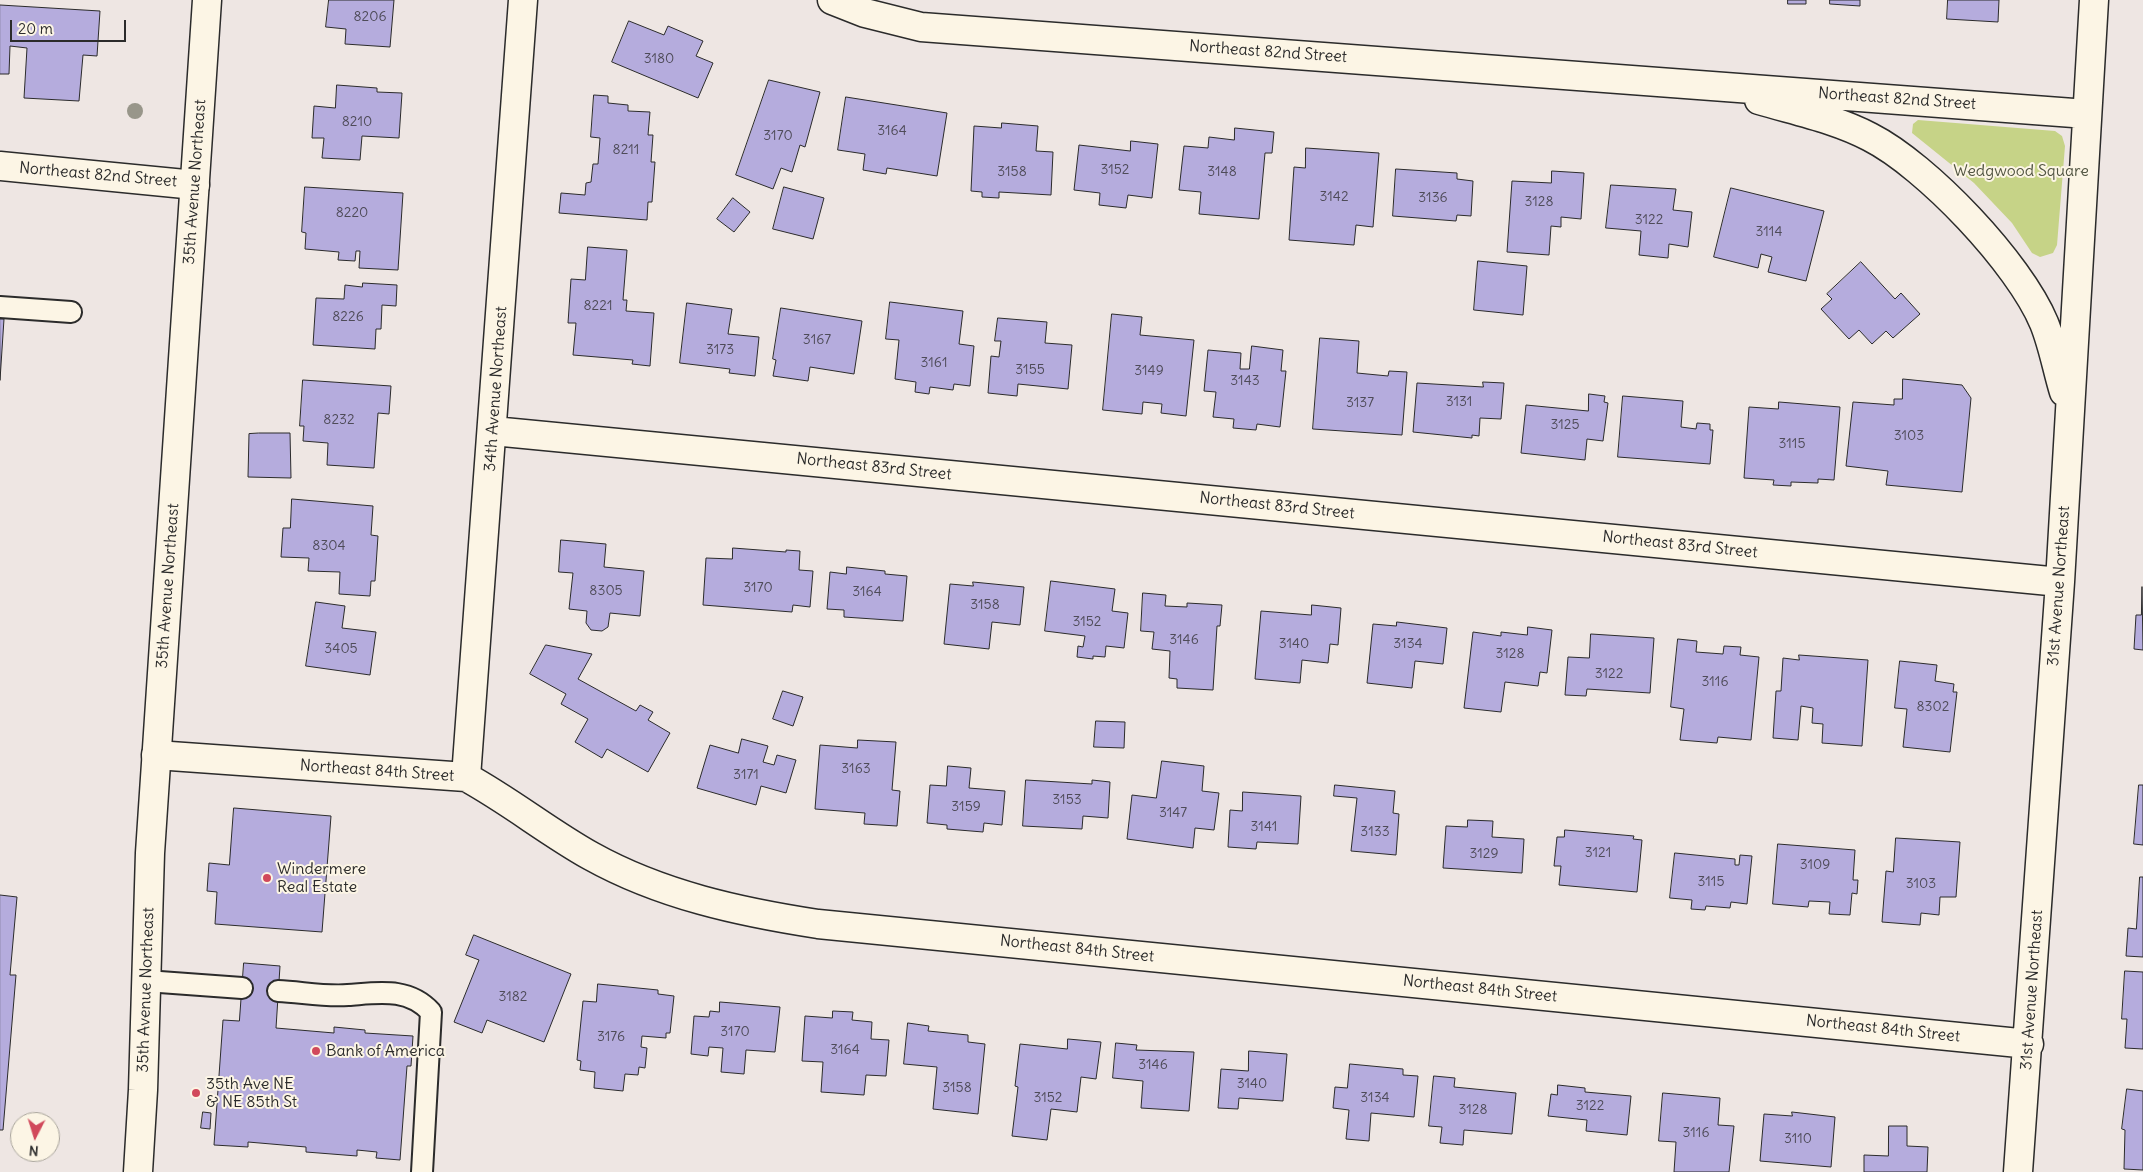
<!DOCTYPE html>
<html>
<head>
<meta charset="utf-8">
<style>
	body { margin:0 }
	#map { position:relative; width:2143px; height:1172px; overflow:hidden; background:#eee6e3; font-family:Delius,sans-serif }
	canvas { display:block }
	.north { position:absolute; left:10px; top:1112px; width:50px; height:50px; box-sizing:border-box; background:#fcf5e5; border:1px solid #a8a49b; border-radius:50%; rotate:185deg; font-size:14px; font-weight:700; line-height:20px; text-align:center; color:#2b2b2b }
	.north::after { content:''; display:block; margin:auto; width:18px; height:22px; background:#d1495b; clip-path:polygon(50% 0,100% 100%,50% 72%,0 100%) }
	.scale { position:absolute; left:10px; top:20px; width:116px; height:22px; box-sizing:border-box; border:2px solid #2b2b2b; border-top:0; padding-left:6px; font-size:15px; line-height:18px; white-space:nowrap; color:#2b2b2b; -webkit-text-stroke:4px #fcf5e5; paint-order:stroke }
</style>
</head>
<body>
<div id="map">
<canvas width="2143" height="1172"></canvas>
<div class="north">N</div>
<div class="scale">20 m</div>
</div>
<script>
const context = document.querySelector('canvas').getContext('2d');
context.lineJoin = 'round';
function fillPath(path, color) {
  context.fillStyle = color;
  context.fill(path, 'evenodd');
}
function strokePath(path, color, width, dash) {
  context.strokeStyle = color;
  context.lineWidth = width;
  context.lineCap = dash ? 'butt' : 'round';
  context.setLineDash(dash || []);
  context.stroke(path);
}
function drawText(font, color, halo, rows, align = 'center') {
  context.font = font + ' Delius,sans-serif';
  context.lineWidth = 4;
  context.setLineDash([]);
  context.textBaseline = 'middle';
  context.strokeStyle = halo;
  context.fillStyle = color;
  for (const [text, x, y, turn = 0] of rows) {
    context.save();
    context.translate(x, y);
    context.rotate((+turn || 0) * Math.PI / 180);
    context.textAlign = isNaN(turn) ? turn : align;
    if (halo) context.strokeText(text, 0, 0);
    context.fillText(text, 0, 0);
    context.restore();
  }
}
fillPath(new Path2D(`
	M 1918,120 L 2055,131 L 2062,136 L 2065,146 L 2057,245 L 2053,253 L 2040,257 L 2032,253 L 2012,223 L 1974,183 L 1912,133 L 1913,124 Z`), '#c6d387');
const building = new Path2D(`
	M 329,0 L 394,0 L 390,47 L 345,44 L 346,29 L 326,27 Z
	M 1788,0 L 1806,0 L 1806,4 L 1788,4 Z
	M 1830,0 L 1860,0 L 1860,6 L 1830,4 Z
	M 1948,0 L 1999,0 L 1998,22 L 1947,19 Z
	M 0,5 L 100,11 L 97,56 L 83,55 L 79,101 L 24,98 L 27,48 L 10,46 L 9,74 L 0,74 Z
	M 629,21 L 664,35 L 668,26 L 703,41 L 696,56 L 713,63 L 698,98 L 612,62 Z
	M 769,80 L 820,92 L 805,147 L 800,145 L 792,172 L 781,168 L 773,189 L 736,175 Z
	M 337,85 L 377,88 L 377,92 L 402,93 L 399,138 L 362,136 L 360,160 L 322,158 L 324,138 L 312,138 L 314,106 L 335,108 Z
	M 594,95 L 608,96 L 608,103 L 628,105 L 628,111 L 650,112 L 648,135 L 653,135 L 651,162 L 655,162 L 652,202 L 648,202 L 647,220 L 559,213 L 561,193 L 585,195 L 586,183 L 591,182 L 593,164 L 598,164 L 600,138 L 591,137 Z
	M 846,97 L 947,113 L 937,176 L 887,168 L 886,174 L 863,170 L 865,154 L 838,150 Z
	M 1002,123 L 1038,126 L 1036,151 L 1053,152 L 1051,195 L 999,192 L 999,198 L 982,197 L 982,192 L 971,191 L 974,126 L 1001,128 Z
	M 1235,128 L 1274,132 L 1272,153 L 1265,153 L 1259,219 L 1199,214 L 1201,192 L 1179,190 L 1184,146 L 1208,148 L 1209,137 L 1234,140 Z
	M 1131,141 L 1158,144 L 1152,198 L 1128,195 L 1126,208 L 1099,205 L 1100,193 L 1074,190 L 1079,145 L 1130,151 Z
	M 1306,148 L 1379,153 L 1373,227 L 1356,225 L 1354,245 L 1289,240 L 1294,167 L 1305,168 Z
	M 1396,169 L 1457,173 L 1457,179 L 1473,181 L 1471,216 L 1457,215 L 1456,221 L 1393,216 Z
	M 1552,171 L 1584,173 L 1581,219 L 1561,217 L 1561,227 L 1551,226 L 1549,255 L 1507,252 L 1512,181 L 1551,183 Z
	M 1611,185 L 1676,189 L 1673,210 L 1692,212 L 1688,247 L 1669,244 L 1668,258 L 1639,255 L 1641,231 L 1606,228 Z
	M 305,187 L 403,193 L 398,270 L 359,268 L 360,251 L 356,251 L 355,261 L 338,260 L 339,252 L 305,249 L 306,233 L 302,232 Z
	M 784,187 L 824,198 L 813,239 L 773,229 Z
	M 1731,188 L 1824,211 L 1806,281 L 1768,272 L 1772,257 L 1761,254 L 1758,268 L 1714,257 Z
	M 733,198 L 750,212 L 734,232 L 717,219 Z
	M 588,247 L 627,250 L 623,300 L 627,300 L 626,311 L 654,313 L 650,366 L 632,364 L 633,360 L 573,355 L 576,323 L 568,323 L 571,279 L 585,280 Z
	M 1478,261 L 1527,266 L 1523,315 L 1474,310 Z
	M 1861,262 L 1895,299 L 1901,293 L 1920,314 L 1893,338 L 1886,331 L 1872,344 L 1859,330 L 1849,339 L 1821,309 L 1832,299 L 1827,294 Z
	M 363,283 L 397,285 L 396,306 L 382,305 L 381,329 L 376,329 L 375,349 L 313,345 L 316,298 L 344,299 L 345,285 L 362,287 Z
	M 890,302 L 963,311 L 959,344 L 974,346 L 970,386 L 954,384 L 953,390 L 930,387 L 929,394 L 915,392 L 916,382 L 895,379 L 899,340 L 886,339 Z
	M 687,303 L 732,309 L 728,334 L 759,337 L 755,376 L 729,373 L 730,369 L 680,363 Z
	M 781,308 L 862,321 L 854,374 L 810,367 L 808,381 L 773,376 L 776,360 L 773,359 Z
	M 1112,314 L 1142,317 L 1140,335 L 1194,340 L 1186,416 L 1161,413 L 1162,404 L 1143,402 L 1142,414 L 1103,410 Z
	M 998,318 L 1047,322 L 1045,343 L 1072,345 L 1068,389 L 1018,384 L 1017,396 L 988,393 L 991,356 L 999,357 L 1001,341 L 995,341 Z
	M 0,319 L 4,319 L 0,380 Z
	M 1320,338 L 1359,341 L 1357,373 L 1388,376 L 1389,371 L 1407,372 L 1402,435 L 1313,429 Z
	M 1252,346 L 1283,350 L 1281,371 L 1286,371 L 1280,427 L 1257,424 L 1256,430 L 1233,428 L 1234,419 L 1213,417 L 1216,392 L 1204,391 L 1208,350 L 1241,353 L 1240,369 L 1249,369 Z
	M 1903,379 L 1962,385 L 1971,398 L 1962,492 L 1886,485 L 1888,471 L 1846,466 L 1853,402 L 1894,405 L 1894,399 L 1902,399 Z
	M 303,380 L 391,386 L 389,414 L 378,413 L 374,468 L 327,465 L 328,443 L 303,441 L 304,426 L 300,426 Z
	M 1483,382 L 1504,383 L 1501,419 L 1480,418 L 1479,436 L 1472,435 L 1472,438 L 1413,432 L 1417,383 L 1483,387 Z
	M 1589,394 L 1605,396 L 1604,402 L 1608,403 L 1603,441 L 1587,439 L 1585,460 L 1521,453 L 1526,405 L 1588,411 Z
	M 1623,396 L 1683,401 L 1681,427 L 1696,429 L 1697,423 L 1710,424 L 1710,430 L 1713,430 L 1710,464 L 1618,457 Z
	M 1779,402 L 1840,407 L 1834,480 L 1818,479 L 1818,483 L 1791,482 L 1791,486 L 1773,485 L 1774,480 L 1744,478 L 1749,407 L 1778,409 Z
	M 259,433 L 290,433 L 291,478 L 248,477 L 249,434 Z
	M 292,499 L 373,506 L 371,535 L 378,536 L 375,581 L 371,581 L 370,596 L 339,594 L 340,572 L 308,571 L 309,558 L 281,557 L 283,528 L 290,528 Z
	M 561,540 L 606,544 L 604,567 L 644,571 L 640,616 L 610,613 L 608,627 L 602,631 L 591,630 L 586,623 L 587,611 L 569,609 L 573,573 L 559,572 Z
	M 733,548 L 786,552 L 786,550 L 800,551 L 799,570 L 813,571 L 810,607 L 793,605 L 792,612 L 703,605 L 706,558 L 732,559 Z
	M 847,567 L 885,571 L 885,574 L 907,576 L 903,621 L 844,617 L 844,610 L 827,609 L 830,572 L 846,574 Z
	M 1051,581 L 1115,589 L 1112,611 L 1128,613 L 1124,648 L 1106,646 L 1105,657 L 1093,656 L 1093,659 L 1077,657 L 1078,646 L 1083,647 L 1085,636 L 1045,631 Z
	M 973,582 L 1024,587 L 1020,625 L 992,622 L 989,649 L 944,644 L 950,584 L 973,586 Z
	M 2142,587 L 2143,650 L 2134,649 L 2136,615 L 2141,615 Z
	M 1143,593 L 1166,595 L 1165,606 L 1187,607 L 1187,603 L 1222,605 L 1220,626 L 1217,626 L 1213,690 L 1177,688 L 1177,679 L 1169,678 L 1170,651 L 1152,649 L 1154,632 L 1141,631 Z
	M 316,602 L 345,606 L 342,628 L 376,632 L 370,675 L 306,666 Z
	M 1312,605 L 1341,608 L 1338,645 L 1330,644 L 1328,663 L 1302,660 L 1300,683 L 1255,679 L 1261,611 L 1311,615 Z
	M 1397,622 L 1447,628 L 1443,664 L 1415,661 L 1412,688 L 1367,683 L 1373,624 L 1396,626 Z
	M 1528,627 L 1552,630 L 1547,673 L 1540,672 L 1538,686 L 1505,682 L 1501,712 L 1464,708 L 1473,632 L 1501,636 L 1501,632 L 1527,635 Z
	M 1591,634 L 1654,638 L 1650,693 L 1587,689 L 1586,696 L 1565,695 L 1568,657 L 1589,658 Z
	M 1678,639 L 1697,641 L 1696,652 L 1723,654 L 1724,646 L 1741,647 L 1740,655 L 1759,657 L 1751,740 L 1718,737 L 1717,743 L 1680,740 L 1684,709 L 1671,707 Z
	M 546,645 L 592,654 L 578,679 L 636,711 L 640,705 L 653,712 L 648,720 L 670,733 L 648,772 L 607,749 L 602,758 L 575,742 L 588,719 L 561,704 L 566,694 L 530,674 Z
	M 1799,655 L 1868,660 L 1862,746 L 1822,743 L 1823,724 L 1812,723 L 1813,708 L 1801,706 L 1798,740 L 1773,738 L 1776,691 L 1781,691 L 1783,658 L 1799,660 Z
	M 1900,661 L 1937,665 L 1935,681 L 1954,684 L 1953,692 L 1957,692 L 1950,752 L 1903,747 L 1907,709 L 1895,708 Z
	M 783,691 L 803,697 L 793,726 L 773,719 Z
	M 1096,721 L 1125,722 L 1124,748 L 1094,747 Z
	M 742,739 L 768,746 L 763,762 L 774,765 L 777,755 L 796,760 L 786,793 L 761,786 L 756,805 L 697,788 L 710,745 L 738,753 Z
	M 858,740 L 896,742 L 892,790 L 900,791 L 897,826 L 864,824 L 865,813 L 815,809 L 820,745 L 857,748 Z
	M 1162,761 L 1204,766 L 1202,791 L 1219,793 L 1214,830 L 1195,828 L 1193,848 L 1127,839 L 1132,795 L 1156,798 Z
	M 948,766 L 971,768 L 969,788 L 1005,791 L 1002,825 L 984,823 L 983,832 L 947,829 L 947,825 L 927,823 L 930,785 L 946,786 Z
	M 1026,780 L 1092,784 L 1092,780 L 1110,782 L 1108,818 L 1083,816 L 1082,829 L 1023,826 Z
	M 1335,785 L 1395,791 L 1393,813 L 1399,814 L 1396,855 L 1351,851 L 1357,798 L 1334,796 Z
	M 2139,785 L 2143,785 L 2143,845 L 2134,844 Z
	M 1243,792 L 1301,796 L 1298,844 L 1257,842 L 1256,849 L 1228,847 L 1230,810 L 1242,811 Z
	M 234,808 L 331,816 L 322,932 L 215,924 L 217,892 L 207,891 L 209,863 L 229,865 Z
	M 1468,820 L 1493,821 L 1492,837 L 1524,839 L 1522,873 L 1443,868 L 1446,826 L 1467,827 Z
	M 1565,830 L 1634,836 L 1633,839 L 1642,840 L 1637,892 L 1559,885 L 1561,866 L 1554,866 L 1557,837 L 1564,837 Z
	M 1896,838 L 1960,842 L 1956,897 L 1940,897 L 1939,915 L 1921,913 L 1920,925 L 1882,922 L 1886,871 L 1893,872 Z
	M 1778,844 L 1855,850 L 1853,880 L 1858,880 L 1857,894 L 1852,893 L 1850,915 L 1829,914 L 1830,902 L 1809,901 L 1808,907 L 1773,904 Z
	M 1675,853 L 1735,859 L 1735,865 L 1739,865 L 1740,855 L 1752,856 L 1747,904 L 1731,902 L 1730,908 L 1706,906 L 1705,910 L 1691,909 L 1692,900 L 1670,898 Z
	M 2140,877 L 2143,877 L 2143,957 L 2126,956 L 2128,928 L 2136,929 Z
	M 0,895 L 17,897 L 10,975 L 16,975 L 3,1130 L 0,1130 Z
	M 474,935 L 571,974 L 544,1042 L 487,1020 L 482,1033 L 454,1022 L 479,960 L 466,955 Z
	M 244,963 L 280,966 L 276,1028 L 334,1033 L 334,1027 L 365,1030 L 365,1033 L 413,1036 L 411,1066 L 407,1066 L 400,1160 L 376,1158 L 377,1152 L 357,1150 L 357,1156 L 306,1152 L 306,1147 L 248,1142 L 248,1147 L 214,1145 L 223,1020 L 239,1021 Z
	M 2125,971 L 2143,972 L 2143,1049 L 2125,1048 L 2127,1019 L 2122,1019 Z
	M 598,984 L 658,990 L 658,994 L 674,996 L 670,1033 L 666,1033 L 666,1038 L 642,1036 L 641,1047 L 647,1048 L 645,1068 L 639,1067 L 638,1075 L 625,1074 L 623,1091 L 594,1088 L 595,1072 L 580,1070 L 581,1061 L 577,1060 L 583,1001 L 596,1002 Z
	M 720,1002 L 780,1007 L 775,1052 L 746,1050 L 744,1074 L 721,1072 L 723,1048 L 709,1047 L 708,1056 L 691,1054 L 694,1016 L 709,1017 L 710,1011 L 719,1012 Z
	M 833,1011 L 853,1012 L 852,1020 L 872,1022 L 871,1039 L 889,1040 L 886,1076 L 866,1075 L 864,1095 L 821,1092 L 823,1062 L 802,1061 L 805,1016 L 832,1018 Z
	M 908,1023 L 929,1026 L 928,1031 L 968,1035 L 968,1042 L 985,1044 L 978,1114 L 933,1109 L 937,1067 L 904,1064 Z
	M 1068,1039 L 1101,1042 L 1096,1079 L 1081,1077 L 1077,1112 L 1051,1109 L 1047,1140 L 1012,1136 L 1018,1087 L 1015,1086 L 1020,1044 L 1067,1049 Z
	M 1116,1043 L 1137,1045 L 1136,1050 L 1194,1052 L 1189,1111 L 1141,1108 L 1143,1081 L 1113,1078 Z
	M 1249,1051 L 1287,1054 L 1283,1101 L 1239,1098 L 1238,1109 L 1218,1108 L 1221,1069 L 1248,1071 Z
	M 1350,1064 L 1403,1069 L 1403,1075 L 1418,1076 L 1414,1117 L 1371,1113 L 1369,1141 L 1346,1139 L 1349,1110 L 1333,1108 L 1335,1087 L 1347,1088 Z
	M 1434,1076 L 1455,1078 L 1454,1087 L 1516,1093 L 1512,1134 L 1464,1130 L 1463,1145 L 1440,1143 L 1442,1127 L 1429,1126 Z
	M 1558,1085 L 1585,1088 L 1585,1092 L 1631,1096 L 1627,1135 L 1586,1131 L 1587,1120 L 1548,1116 L 1551,1094 L 1557,1095 Z
	M 2127,1089 L 2143,1091 L 2143,1170 L 2124,1169 L 2125,1130 L 2122,1129 Z
	M 1663,1093 L 1720,1098 L 1718,1125 L 1734,1126 L 1729,1172 L 1674,1172 L 1676,1142 L 1659,1141 Z
	M 203,1112 L 211,1113 L 210,1129 L 201,1128 Z
	M 1792,1112 L 1835,1117 L 1831,1167 L 1760,1161 L 1764,1114 L 1792,1116 Z
	M 1889,1126 L 1907,1126 L 1907,1146 L 1928,1147 L 1927,1172 L 1864,1172 L 1864,1155 L 1888,1156 Z`);
fillPath(building, '#b5acdd');
strokePath(building, '#2b2b2b', 1);
const service = new Path2D(`
	M 0,307 L 71,312
	M 146,981 L 242,988
	M 278,991 C 301,992 325,997 348,995 C 378,993 408,987 431,1012 L 422,1172`);
const minor = new Path2D(`
	M 832,0 L 865,13 L 921,27 L 2087,114
	M 1759,100 C 1796,111 1836,119 1870,137 C 1927,166 2019,263 2044,323 C 2053,345 2057,369 2064,392
	M 0,166 L 195,185
	M 493,431 L 2060,582
	M 156,755 L 466,777 C 510,801 548,832 591,856 C 661,895 740,912 818,924 L 2029,1044
	M 466,777 L 523,0
	M 2018,1172 L 2060,582 L 2094,0`);
const secondary = new Path2D(`
	M 138,1172 L 143,1090 L 150,853 L 207,0`);
strokePath(service, '#2b2b2b', 24);
strokePath(minor, '#2b2b2b', 31);
strokePath(secondary, '#2b2b2b', 31);
strokePath(service, '#fcf5e5', 20);
strokePath(minor, '#fcf5e5', 28);
strokePath(secondary, '#fcf5e5', 28);
context.fillStyle = '#98968a';
for (const [x, y] of [
	[135,111]
]) {
  context.beginPath();
  context.arc(x, y, 8, 0, 2 * Math.PI);
  context.fill();
}
for (const [x, y, r, color] of [
	[267,878,5,"#d1495b"],
	[316,1051,5,"#d1495b"],
	[196,1093,5,"#d1495b"]
]) {
  const dot = new Path2D();
  dot.arc(x, y, r, 0, 2 * Math.PI);
  context.fillStyle = color;
  context.fill(dot);
  strokePath(dot, '#fcf5e5', 2);
}
drawText('14px', '#4e4b58', null, [
	["8206",370,17],
	["3180",659,59],
	["8210",357,122],
	["3164",892,131],
	["3170",778,136],
	["8211",626,150],
	["3152",1115,170],
	["3158",1012,172],
	["3148",1222,172],
	["3142",1334,197],
	["3136",1433,198],
	["3128",1539,202],
	["8220",352,213],
	["3122",1649,220],
	["3114",1769,232],
	["8221",598,306],
	["8226",348,317],
	["3167",817,340],
	["3173",720,350],
	["3161",934,363],
	["3155",1030,370],
	["3149",1149,371],
	["3143",1245,381],
	["3131",1459,402],
	["3137",1360,403],
	["8232",339,420],
	["3125",1565,425],
	["3103",1909,436],
	["3115",1792,444],
	["8304",329,546],
	["3170",758,588],
	["8305",606,591],
	["3164",867,592],
	["3158",985,605],
	["3152",1087,622],
	["3146",1184,640],
	["3140",1294,644],
	["3134",1408,644],
	["3405",341,649],
	["3128",1510,654],
	["3122",1609,674],
	["3116",1715,682],
	["8302",1933,707],
	["3163",856,769],
	["3171",746,775],
	["3153",1067,800],
	["3159",966,807],
	["3147",1173,813],
	["3141",1264,827],
	["3133",1375,832],
	["3121",1598,853],
	["3129",1484,854],
	["3109",1815,865],
	["3115",1711,882],
	["3103",1921,884],
	["3182",513,997],
	["3170",735,1032],
	["3176",611,1037],
	["3164",845,1050],
	["3146",1153,1065],
	["3140",1252,1084],
	["3158",957,1088],
	["3152",1048,1098],
	["3134",1375,1098],
	["3122",1590,1106],
	["3128",1473,1110],
	["3116",1696,1133],
	["3110",1798,1139]
]);
drawText('16px', '#2b2b2b', '#fcf5e5', [
	["Northeast 82nd Street",1268,52,4],
	["Northeast 82nd Street",1897,99,4],
	["Northeast 82nd Street",98,175,5],
	["35th Avenue Northeast",195,182,-86],
	["34th Avenue Northeast",496,389,-86],
	["Northeast 83rd Street",874,467,6],
	["Northeast 83rd Street",1277,506,6],
	["Northeast 83rd Street",1680,545,6],
	["35th Avenue Northeast",168,586,-86],
	["31st Avenue Northeast",2059,586,-86],
	["Northeast 84th Street",377,771,4],
	["Northeast 84th Street",1077,949,6],
	["Northeast 84th Street",1480,989,6],
	["35th Avenue Northeast",146,990,-88],
	["31st Avenue Northeast",2032,990,-86],
	["Northeast 84th Street",1883,1029,6]
]);
drawText('16px', '#525542', '#fcf5e5', [
	["Wedgwood Square",2021,171]
]);
drawText('16px', '#2b2b2b', '#fcf5e5', [
	["Windermere",277,869],
	["Real Estate",277,887],
	["Bank of America",326,1051],
	["35th Ave NE",206,1084],
	["& NE 85th St",206,1102]
], 'left');
</script>
</body>
</html>
